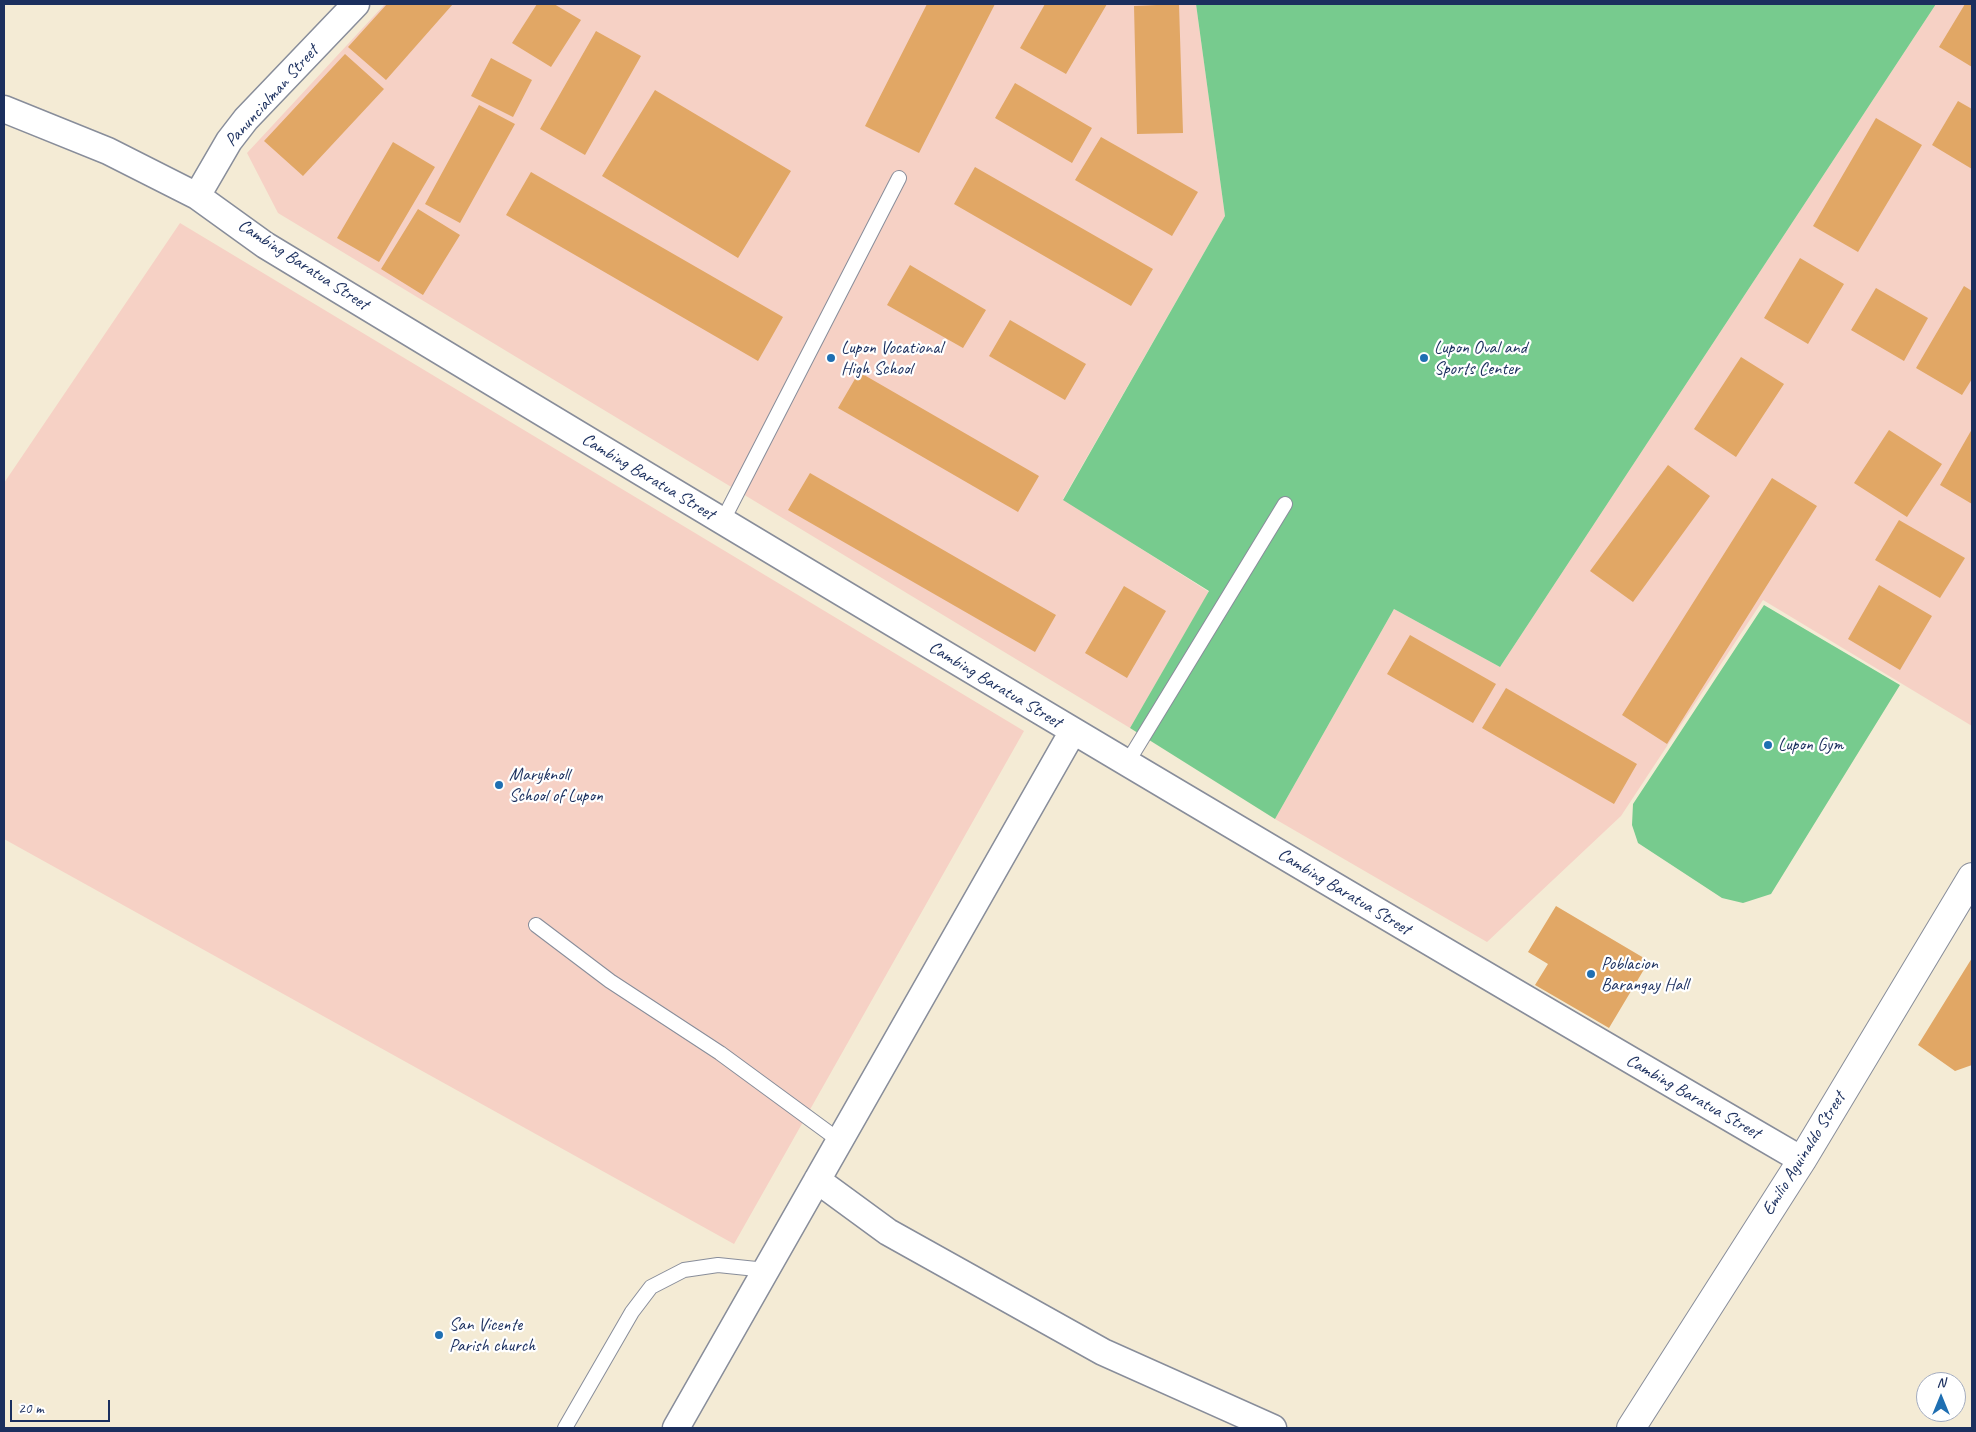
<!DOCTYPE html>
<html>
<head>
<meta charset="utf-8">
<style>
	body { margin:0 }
	#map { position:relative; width:1976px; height:1432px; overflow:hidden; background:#f4ebd5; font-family:Caveat,sans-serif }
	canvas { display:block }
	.frame { position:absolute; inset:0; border:5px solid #1b2f5e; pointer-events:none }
	.north { position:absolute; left:1916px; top:1372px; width:50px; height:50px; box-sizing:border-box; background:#fff; border:1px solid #a4acbf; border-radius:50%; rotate:0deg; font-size:14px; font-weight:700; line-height:20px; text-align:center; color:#1b2f5e }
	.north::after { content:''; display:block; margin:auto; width:18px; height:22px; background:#1f6fb2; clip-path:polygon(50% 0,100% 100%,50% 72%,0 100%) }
	.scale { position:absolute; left:10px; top:1400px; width:100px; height:22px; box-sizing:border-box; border:2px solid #1b2f5e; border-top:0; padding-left:6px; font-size:15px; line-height:18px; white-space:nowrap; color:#1b2f5e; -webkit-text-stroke:4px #fff; paint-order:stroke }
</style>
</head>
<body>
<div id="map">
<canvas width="1976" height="1432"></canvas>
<div class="frame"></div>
<div class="north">N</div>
<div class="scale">20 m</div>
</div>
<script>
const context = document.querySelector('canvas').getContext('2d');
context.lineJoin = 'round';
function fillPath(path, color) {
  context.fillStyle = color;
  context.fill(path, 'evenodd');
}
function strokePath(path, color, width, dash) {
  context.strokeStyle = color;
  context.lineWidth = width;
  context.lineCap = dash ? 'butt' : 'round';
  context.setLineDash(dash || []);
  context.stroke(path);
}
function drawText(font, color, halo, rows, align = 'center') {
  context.font = font + ' Caveat,sans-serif';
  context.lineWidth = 4.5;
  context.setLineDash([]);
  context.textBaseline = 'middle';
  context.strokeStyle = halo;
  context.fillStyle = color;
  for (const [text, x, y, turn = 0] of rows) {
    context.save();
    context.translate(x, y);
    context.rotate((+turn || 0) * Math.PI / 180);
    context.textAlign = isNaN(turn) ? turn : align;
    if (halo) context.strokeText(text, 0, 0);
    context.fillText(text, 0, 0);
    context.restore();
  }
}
fillPath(new Path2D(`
	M 385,4 L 1196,4 L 1225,216 L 1063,499 L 1209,592 L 1130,728 L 278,213 L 247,153 Z
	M 1936,4 L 1972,4 L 1972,726 L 1763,600 L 1621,816 L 1487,942 L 1275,819 L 1394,609 L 1500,667 Z
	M 180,223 L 1024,731 L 734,1244 L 4,839 L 4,483 Z`), '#f6d1c5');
fillPath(new Path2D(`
	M 1196,4 L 1936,4 L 1500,667 L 1394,609 L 1275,819 L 1130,728 L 1209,591 L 1063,500 L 1225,216 Z
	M 1764,605 L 1900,685 L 1771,894 L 1743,903 L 1722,898 L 1638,843 L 1632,825 L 1633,804 Z`), '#77cb8e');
fillPath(new Path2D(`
	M 387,4 L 453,4 L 386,80 L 348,47 Z
	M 537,4 L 554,4 L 581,20 L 551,67 L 512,43 Z
	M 927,4 L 995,4 L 919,153 L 865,126 Z
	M 1045,4 L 1107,4 L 1066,74 L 1020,48 Z
	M 1179,4 L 1183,133 L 1137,134 L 1134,6 Z
	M 1965,4 L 1972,4 L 1972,67 L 1939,47 Z
	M 596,31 L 641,56 L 585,155 L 540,129 Z
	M 345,54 L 384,89 L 303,176 L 264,141 Z
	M 491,58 L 532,80 L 513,117 L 471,96 Z
	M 1015,83 L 1092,128 L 1072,163 L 995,118 Z
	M 655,90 L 791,171 L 738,258 L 602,176 Z
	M 1958,101 L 1972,109 L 1972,169 L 1932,145 Z
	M 479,105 L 515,124 L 460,223 L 425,204 Z
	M 1876,118 L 1922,145 L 1858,252 L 1813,226 Z
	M 1101,137 L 1198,192 L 1172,236 L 1075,180 Z
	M 393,142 L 435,167 L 379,262 L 337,238 Z
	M 975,167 L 1153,269 L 1131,306 L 954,204 Z
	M 531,172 L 783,317 L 758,361 L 506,215 Z
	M 418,209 L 460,235 L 423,295 L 381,269 Z
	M 1800,258 L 1844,284 L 1808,344 L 1764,318 Z
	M 910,265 L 986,310 L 963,348 L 887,305 Z
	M 1964,286 L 1972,291 L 1972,379 L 1962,395 L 1916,368 Z
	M 1876,288 L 1928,318 L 1904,361 L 1851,330 Z
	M 1010,320 L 1086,364 L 1065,400 L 989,356 Z
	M 1741,357 L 1784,384 L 1736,457 L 1694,429 Z
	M 859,372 L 1039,476 L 1018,512 L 838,408 Z
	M 1972,429 L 1972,504 L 1940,485 Z
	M 1889,430 L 1942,464 L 1907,517 L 1854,483 Z
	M 1668,465 L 1710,496 L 1633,602 L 1590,571 Z
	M 810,473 L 1056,615 L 1035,652 L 788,510 Z
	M 1772,478 L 1817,506 L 1667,744 L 1622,715 Z
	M 1899,520 L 1965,558 L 1940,598 L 1875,560 Z
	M 1879,585 L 1932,616 L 1900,670 L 1848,639 Z
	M 1124,586 L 1166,611 L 1127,678 L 1085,653 Z
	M 1410,635 L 1496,684 L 1473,723 L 1387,674 Z
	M 1506,688 L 1637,764 L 1614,804 L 1482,728 Z
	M 1556,906 L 1649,961 L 1609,1028 L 1535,985 L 1548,964 L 1528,952 Z
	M 1972,958 L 1972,1065 L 1955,1071 L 1918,1045 Z`), '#e1a765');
const lane = new Path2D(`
	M 722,522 L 899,178
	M 1127,763 L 1285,504
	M 536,925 L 610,981 L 720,1053 L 840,1141
	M 565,1428 L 632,1312 L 651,1287 L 684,1270 L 718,1265 L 766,1270`);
const street = new Path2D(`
	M 4,109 L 108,151 L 197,196 L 265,245 C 775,554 1286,860 1802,1160
	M 197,196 L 229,141 L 246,119 L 356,4
	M 817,1180 L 888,1232 L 1103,1352 L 1273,1428
	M 676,1428 L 1073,731`);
const secondary = new Path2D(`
	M 1631,1428 L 1802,1160 L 1972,877`);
strokePath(lane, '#888d9a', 16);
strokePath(street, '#888d9a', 29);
strokePath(secondary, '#888d9a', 30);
strokePath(lane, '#fff', 14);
strokePath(street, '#fff', 26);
strokePath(secondary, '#fff', 28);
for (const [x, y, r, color] of [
	[831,358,5,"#1f6fb2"],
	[1424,358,5,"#1f6fb2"],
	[1768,745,5,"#1f6fb2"],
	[499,785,5,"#1f6fb2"],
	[1591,974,5,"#1f6fb2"],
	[439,1335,5,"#1f6fb2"]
]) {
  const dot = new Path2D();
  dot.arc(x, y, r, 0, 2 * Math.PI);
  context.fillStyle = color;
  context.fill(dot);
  strokePath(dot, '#fff', 2);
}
drawText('18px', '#1b2f5e', '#fff', [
	["Panuncialman Street",272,96,-48],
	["Cambing Baratua Street",303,265,33],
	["Cambing Baratua Street",648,477,31],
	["Cambing Baratua Street",995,685,31],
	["Cambing Baratua Street",1344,892,31],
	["Cambing Baratua Street",1693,1097,30],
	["Emilio Aguinaldo Street",1804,1154,-58]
]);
drawText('18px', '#1b2f5e', '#fff', [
	["Lupon Vocational",841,348],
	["High School",841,369],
	["Lupon Oval and",1434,348],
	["Sports Center",1434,369],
	["Lupon Gym",1778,745],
	["Maryknoll",509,775],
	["School of Lupon",509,796],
	["Poblacion",1601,964],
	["Barangay Hall",1601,985],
	["San Vicente",449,1325],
	["Parish church",449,1346]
], 'left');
</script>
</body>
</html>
